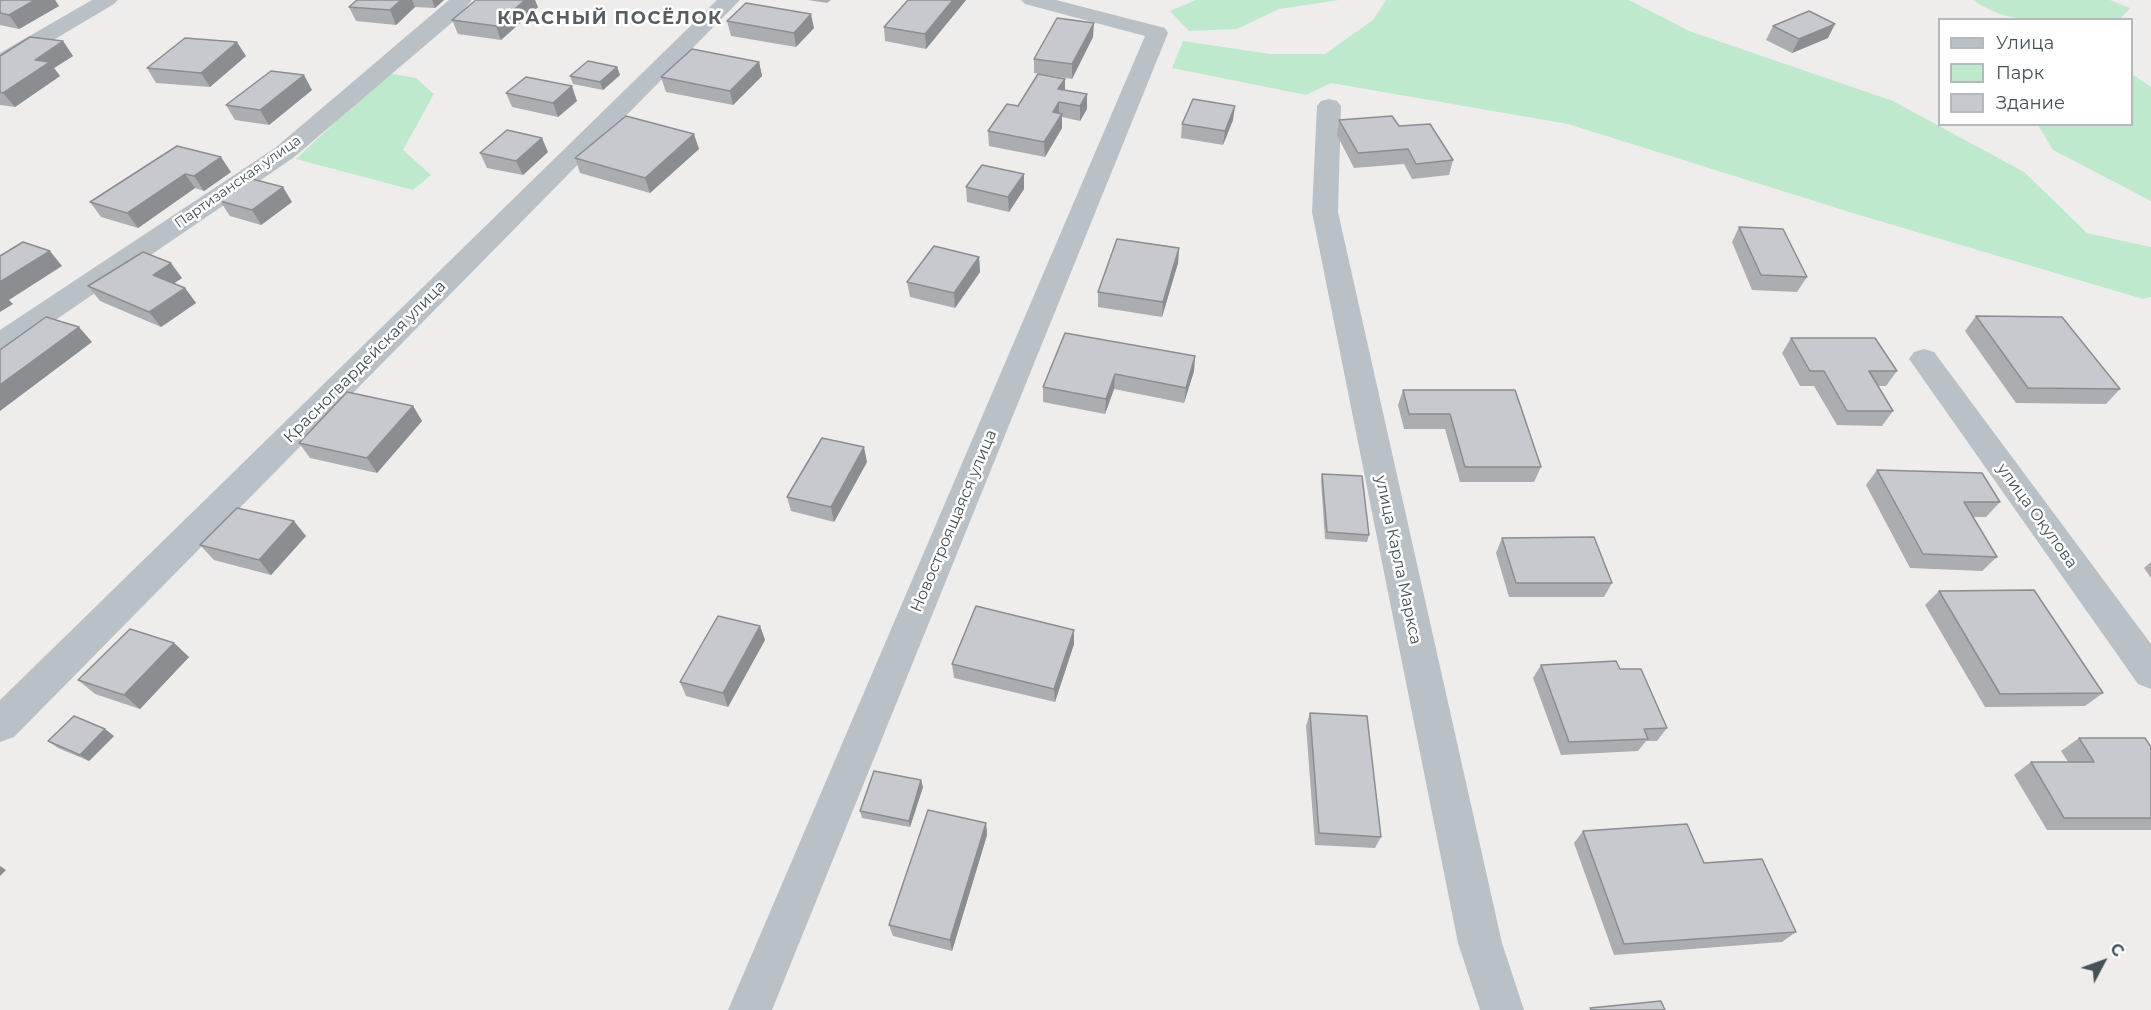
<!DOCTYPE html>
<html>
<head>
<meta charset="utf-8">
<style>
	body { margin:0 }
	#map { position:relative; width:2151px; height:1010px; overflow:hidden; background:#efecec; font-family:Montserrat,sans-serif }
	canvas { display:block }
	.legend { position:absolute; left:1938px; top:18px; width:195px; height:108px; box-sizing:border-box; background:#fff; border:2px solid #b5b9bc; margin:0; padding:8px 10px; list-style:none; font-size:18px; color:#465057 }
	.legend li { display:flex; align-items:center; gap:12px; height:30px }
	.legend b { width:30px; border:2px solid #b5b9bc }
	.north { position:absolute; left:2073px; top:932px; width:60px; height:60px; -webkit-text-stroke:4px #fff; paint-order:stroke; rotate:49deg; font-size:16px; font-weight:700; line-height:24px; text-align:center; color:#465057 }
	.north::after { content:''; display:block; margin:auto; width:21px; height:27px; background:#465057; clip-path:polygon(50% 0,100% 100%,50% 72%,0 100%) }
</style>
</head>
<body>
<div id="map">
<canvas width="2151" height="1010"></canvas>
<ul class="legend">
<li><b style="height:8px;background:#b9c1c7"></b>Улица</li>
<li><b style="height:16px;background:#bee9cd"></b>Парк</li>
<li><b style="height:16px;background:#c7c9ce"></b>Здание</li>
</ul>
<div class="north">С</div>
</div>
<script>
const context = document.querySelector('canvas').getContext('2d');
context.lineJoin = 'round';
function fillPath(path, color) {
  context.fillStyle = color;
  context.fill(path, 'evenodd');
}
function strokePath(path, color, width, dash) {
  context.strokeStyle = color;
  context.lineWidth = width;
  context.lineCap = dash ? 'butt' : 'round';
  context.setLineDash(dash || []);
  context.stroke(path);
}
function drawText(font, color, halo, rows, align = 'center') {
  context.font = font + ' Montserrat,sans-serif';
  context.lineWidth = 5;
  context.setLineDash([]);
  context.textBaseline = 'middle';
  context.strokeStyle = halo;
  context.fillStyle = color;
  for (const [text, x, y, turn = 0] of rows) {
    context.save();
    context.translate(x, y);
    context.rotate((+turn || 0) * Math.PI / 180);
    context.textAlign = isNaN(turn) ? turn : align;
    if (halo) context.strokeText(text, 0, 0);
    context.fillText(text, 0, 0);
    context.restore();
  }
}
fillPath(new Path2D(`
	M 1196,0 L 1339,0 L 1279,9 L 1237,29 L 1189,31 L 1170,11 Z
	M 1386,0 L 1629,0 L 1689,31 L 1893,101 L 2024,172 L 2087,233 L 2151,247 L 2151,297 L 2143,299 L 1856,214 L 1568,124 L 1331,83 L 1306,95 L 1172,68 L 1183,41 L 1270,54 L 1325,54 L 1373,20 Z
	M 1974,0 L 2110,0 L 2130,8 L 2120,19 C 2075,20 2012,30 1974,0 Z
	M 388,73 L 416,78 L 434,94 L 403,150 L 431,175 L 413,190 L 296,159 Z
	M 2132,74 L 2151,87 L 2151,201 L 2053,150 L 2038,125 L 2132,124 Z`), '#bee9cd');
fillPath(new Path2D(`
	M 92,0 L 118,0 L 114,4 L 8,67 L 0,69 L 0,53 Z
	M 449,0 L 472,0 L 455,20 L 293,158 L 10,351 L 0,354 L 0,330 L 275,148 Z
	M 717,0 L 740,0 L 14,737 L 0,742 L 0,700 Z
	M 1021,0 L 1056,0 L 1165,28 L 1168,33 L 772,1010 L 728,1010 L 1145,36 L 1025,4 Z
	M 1329,99 L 1337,101 L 1341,106 L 1338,212 L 1502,943 L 1524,1010 L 1480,1010 L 1458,943 L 1312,212 L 1317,106 L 1321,101 Z
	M 1924,349 L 1934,352 L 2151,644 L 2151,689 L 2138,684 L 1914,366 L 1909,359 L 1914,352 Z`), '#b9c1c7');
fillPath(new Path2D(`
	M 0,0 L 55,0 L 59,6 L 19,29 L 0,25 Z
	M 357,0 L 444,0 L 435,8 L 415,7 L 396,25 L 356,21 L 349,7 Z
	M 808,0 L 831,0 L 827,3 Z
	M 966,0 L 926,49 L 885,41 L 884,27 Z
	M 538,7 L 501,40 L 458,34 L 452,20 Z
	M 727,21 L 814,28 L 796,47 L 731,36 Z
	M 1773,26 L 1828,38 L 1792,53 L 1766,40 Z
	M 1093,37 L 1072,79 L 1034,73 L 1034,59 Z
	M 63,41 L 73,56 L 54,68 L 60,76 L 15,107 L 0,105 L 0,56 Z
	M 246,56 L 210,87 L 156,83 L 147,68 Z
	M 759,62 L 762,76 L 733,105 L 666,92 L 661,77 Z
	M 617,67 L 620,75 L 603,90 L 573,84 L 570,76 Z
	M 312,90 L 269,125 L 235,120 L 226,105 Z
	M 1065,90 L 1087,109 L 1080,121 L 1062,117 L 1062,128 L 1045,157 L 989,146 L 988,131 L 1018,106 Z
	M 506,93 L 577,101 L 558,117 L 512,107 Z
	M 1233,120 L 1223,145 L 1181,138 L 1182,124 Z
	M 1339,120 L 1399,126 L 1453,160 L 1449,175 L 1412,179 L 1404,164 L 1354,168 L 1337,135 Z
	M 177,146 L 231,172 L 204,191 L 195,188 L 138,228 L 101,217 L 90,202 Z
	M 699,149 L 650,193 L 580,173 L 575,158 Z
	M 548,152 L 523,175 L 487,168 L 480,153 Z
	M 966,187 L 1024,189 L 1009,212 L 967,202 Z
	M 220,201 L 292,202 L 261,225 L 230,216 Z
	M 1739,227 L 1807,277 L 1797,292 L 1752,290 L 1732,242 Z
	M 1179,248 L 1178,263 L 1162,317 L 1098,307 L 1098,292 Z
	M 979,257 L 980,272 L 955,308 L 910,297 L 907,282 Z
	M 182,278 L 174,283 L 185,288 L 196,303 L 161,327 L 100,301 L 88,286 Z
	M 1976,316 L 2120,389 L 2106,404 L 2016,403 L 1965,331 Z
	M 1791,338 L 1897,371 L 1886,386 L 1878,386 L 1893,411 L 1882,426 L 1837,425 L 1814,386 L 1800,386 L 1782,353 Z
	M 1195,356 L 1194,371 L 1184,403 L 1114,389 L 1105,414 L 1043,402 L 1043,387 Z
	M 1403,390 L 1515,390 L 1541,467 L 1534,482 L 1460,482 L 1445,429 L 1404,429 L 1398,405 Z
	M 413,406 L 422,421 L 377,473 L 310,458 L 299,443 Z
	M 867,462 L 834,522 L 791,511 L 787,497 Z
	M 1877,470 L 2000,502 L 1986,517 L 1973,517 L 1997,557 L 1982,571 L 1910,568 L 1866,485 Z
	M 1322,474 L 1369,535 L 1367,542 L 1325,539 L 1321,481 Z
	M 306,536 L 271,575 L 214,560 L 200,545 Z
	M 1502,538 L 1612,583 L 1604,597 L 1509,597 L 1496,553 Z
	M 2151,562 L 2151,578 L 2144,568 Z
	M 1939,591 L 2103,693 L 2085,706 L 1985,707 L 1925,605 Z
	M 760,626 L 765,640 L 728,707 L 686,696 L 680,682 Z
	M 174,643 L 189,657 L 140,709 L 95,694 L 78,680 Z
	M 1074,644 L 1055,702 L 954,678 L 952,664 Z
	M 1541,665 L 1620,669 L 1667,728 L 1657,741 L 1646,741 L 1638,751 L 1561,755 L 1533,678 Z
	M 1310,713 L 1381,837 L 1375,848 L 1315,845 L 1306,726 Z
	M 114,736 L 89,761 L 58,748 L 48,741 Z
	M 2079,738 L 2151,747 L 2151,830 L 2047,830 L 2014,775 L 2031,762 L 2068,762 L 2061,751 Z
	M 923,787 L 910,827 L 862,818 L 860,811 Z
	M 986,823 L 987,835 L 952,951 L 893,936 L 889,925 Z
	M 1583,831 L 1704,863 L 1796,932 L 1782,942 L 1614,955 L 1574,843 Z`), '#abadb1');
fillPath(new Path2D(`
	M 35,0 L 55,0 L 59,6 L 19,29 L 9,15 Z
	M 401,0 L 412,0 L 415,7 L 396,25 L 390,10 Z
	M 432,0 L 444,0 L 435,8 Z
	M 525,0 L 535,0 L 538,7 L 501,40 L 496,26 Z
	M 953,0 L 966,0 L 926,49 L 925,34 Z
	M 811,14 L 814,28 L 796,47 L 794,33 Z
	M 1094,23 L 1093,37 L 1072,79 L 1072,64 Z
	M 1835,24 L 1828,38 L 1792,53 L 1799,39 Z
	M 63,41 L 73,56 L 54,68 L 60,76 L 15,107 L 3,93 L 35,60 Z
	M 237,42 L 246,56 L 210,87 L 201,73 Z
	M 759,62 L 762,76 L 733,105 L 730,91 Z
	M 617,67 L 620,75 L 603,90 L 600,82 Z
	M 304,75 L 312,90 L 269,125 L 260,110 Z
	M 1065,79 L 1065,93 L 1059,103 L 1059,117 L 1053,112 L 1058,89 Z
	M 572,86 L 577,101 L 558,117 L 553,103 Z
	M 1087,94 L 1087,109 L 1080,121 L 1080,106 Z
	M 1235,106 L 1233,120 L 1223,145 L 1225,131 Z
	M 1062,114 L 1062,128 L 1045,157 L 1044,142 Z
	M 694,134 L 699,149 L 650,193 L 645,178 Z
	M 542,138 L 548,152 L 523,175 L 516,161 Z
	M 221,157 L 231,172 L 204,191 L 194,176 Z
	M 185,174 L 195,188 L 138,228 L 127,213 Z
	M 1024,174 L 1024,189 L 1009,212 L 1008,197 Z
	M 283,187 L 292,202 L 261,225 L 252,210 Z
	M 1179,248 L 1178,263 L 1162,317 L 1163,302 Z
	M 50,251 L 62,266 L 9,300 L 13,304 L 0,312 L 0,282 Z
	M 979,257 L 980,272 L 955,308 L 954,293 Z
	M 171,263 L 182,278 L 164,290 L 153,275 Z
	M 185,288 L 196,303 L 161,327 L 149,312 Z
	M 79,327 L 92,342 L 0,411 L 0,385 Z
	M 1195,356 L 1194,371 L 1184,403 L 1186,388 Z
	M 1115,374 L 1114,389 L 1105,414 L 1106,399 Z
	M 413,406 L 422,421 L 377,473 L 367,458 Z
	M 864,447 L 867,462 L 834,522 L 831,507 Z
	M 294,521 L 306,536 L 271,575 L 259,560 Z
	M 760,626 L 765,640 L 728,707 L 723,693 Z
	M 1074,630 L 1074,644 L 1055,702 L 1054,689 Z
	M 174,643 L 189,657 L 140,709 L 124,695 Z
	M 105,729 L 114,736 L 89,761 L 80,755 Z
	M 921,780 L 923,787 L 910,827 L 909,821 Z
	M 986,823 L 987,835 L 952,951 L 950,940 Z
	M 0,866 L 6,870 L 0,876 Z`), '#8b8d90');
const building = new Path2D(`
	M 0,0 L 35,0 L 9,15 L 0,13 Z
	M 357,0 L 401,0 L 390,10 L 349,7 Z
	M 476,0 L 525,0 L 496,26 L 452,20 Z
	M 908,0 L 953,0 L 925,34 L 884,27 Z
	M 746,3 L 811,14 L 794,33 L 727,21 Z
	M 1809,11 L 1835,24 L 1799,39 L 1773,26 Z
	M 1057,18 L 1094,23 L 1072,64 L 1034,59 Z
	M 30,37 L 63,41 L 35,60 L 50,62 L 3,93 L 0,92 L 0,56 Z
	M 185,38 L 237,42 L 201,73 L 147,68 Z
	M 692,49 L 759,62 L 730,91 L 661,77 Z
	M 588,61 L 617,67 L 600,82 L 570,76 Z
	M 271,71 L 304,75 L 260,110 L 226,105 Z
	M 1038,74 L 1065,79 L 1058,89 L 1087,94 L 1080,106 L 1059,102 L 1053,112 L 1062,114 L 1044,142 L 988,131 L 1007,104 L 1018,106 Z
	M 526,77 L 572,86 L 553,103 L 506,93 Z
	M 1193,99 L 1235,106 L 1225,131 L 1182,124 Z
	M 626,116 L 694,134 L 645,178 L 575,158 Z
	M 1392,116 L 1399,126 L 1430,124 L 1453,160 L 1416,164 L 1408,149 L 1358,153 L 1339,120 Z
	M 507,130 L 542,138 L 516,161 L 480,153 Z
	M 177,146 L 221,157 L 194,176 L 185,174 L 127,213 L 90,202 Z
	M 982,165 L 1024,174 L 1008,197 L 966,187 Z
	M 252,179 L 283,187 L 252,210 L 220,201 Z
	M 1739,227 L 1783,229 L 1807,277 L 1761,275 Z
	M 1117,239 L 1179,248 L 1163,302 L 1098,292 Z
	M 23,242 L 50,251 L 0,282 L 0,256 Z
	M 934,246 L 979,257 L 954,293 L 907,282 Z
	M 143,252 L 171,263 L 153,275 L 185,288 L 149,312 L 88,286 Z
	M 1976,316 L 2062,317 L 2120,389 L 2028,388 Z
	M 46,317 L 79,327 L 0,385 L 0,350 Z
	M 1065,333 L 1195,356 L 1186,388 L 1115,374 L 1106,399 L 1043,387 Z
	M 1791,338 L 1875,338 L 1897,371 L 1869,371 L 1893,411 L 1847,411 L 1824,371 L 1810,371 Z
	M 1403,390 L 1515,390 L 1541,467 L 1465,467 L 1450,414 L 1409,414 Z
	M 347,392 L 413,406 L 367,458 L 299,443 Z
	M 822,438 L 864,447 L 831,507 L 787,497 Z
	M 1877,470 L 1982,473 L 2000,502 L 1964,502 L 1997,557 L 1923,554 Z
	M 1322,474 L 1362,476 L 1369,535 L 1327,532 Z
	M 237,508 L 294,521 L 259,560 L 200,545 Z
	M 1594,537 L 1612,583 L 1516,583 L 1502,538 Z
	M 2034,590 L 2103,693 L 2000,694 L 1939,591 Z
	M 976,606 L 1074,630 L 1054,689 L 952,664 Z
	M 718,616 L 760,626 L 723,693 L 680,682 Z
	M 130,629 L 174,643 L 124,695 L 78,680 Z
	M 1616,661 L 1620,669 L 1641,669 L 1667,728 L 1644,729 L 1648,739 L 1569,742 L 1541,665 Z
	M 1310,713 L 1367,716 L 1381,837 L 1319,833 Z
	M 74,716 L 105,729 L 80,755 L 48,741 Z
	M 2079,738 L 2145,738 L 2151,747 L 2151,818 L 2064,818 L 2031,762 L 2094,762 Z
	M 874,771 L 921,780 L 909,821 L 860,811 Z
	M 928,810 L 986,823 L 950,940 L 889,925 Z
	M 1687,824 L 1704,863 L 1762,859 L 1796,932 L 1624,944 L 1583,831 Z
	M 1661,1001 L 1665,1010 L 1591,1010 L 1590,1008 Z`);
fillPath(building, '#c7c9ce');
strokePath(building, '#8b8d90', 1.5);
drawText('14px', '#465057', '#fff', [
	["Партизанская улица",238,182,-35]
]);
drawText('16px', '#465057', '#fff', [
	["Красногвардейская улица",365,362,-45],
	["улица Окулова",2037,516,54],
	["Новостроящаяся улица",954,521,-67],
	["улица Карла Маркса",1398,560,78]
]);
context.letterSpacing = '1.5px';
drawText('bold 18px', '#5a5d60', '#fff', [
	["КРАСНЫЙ ПОСЁЛОК",610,19]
]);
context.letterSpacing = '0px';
</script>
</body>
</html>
